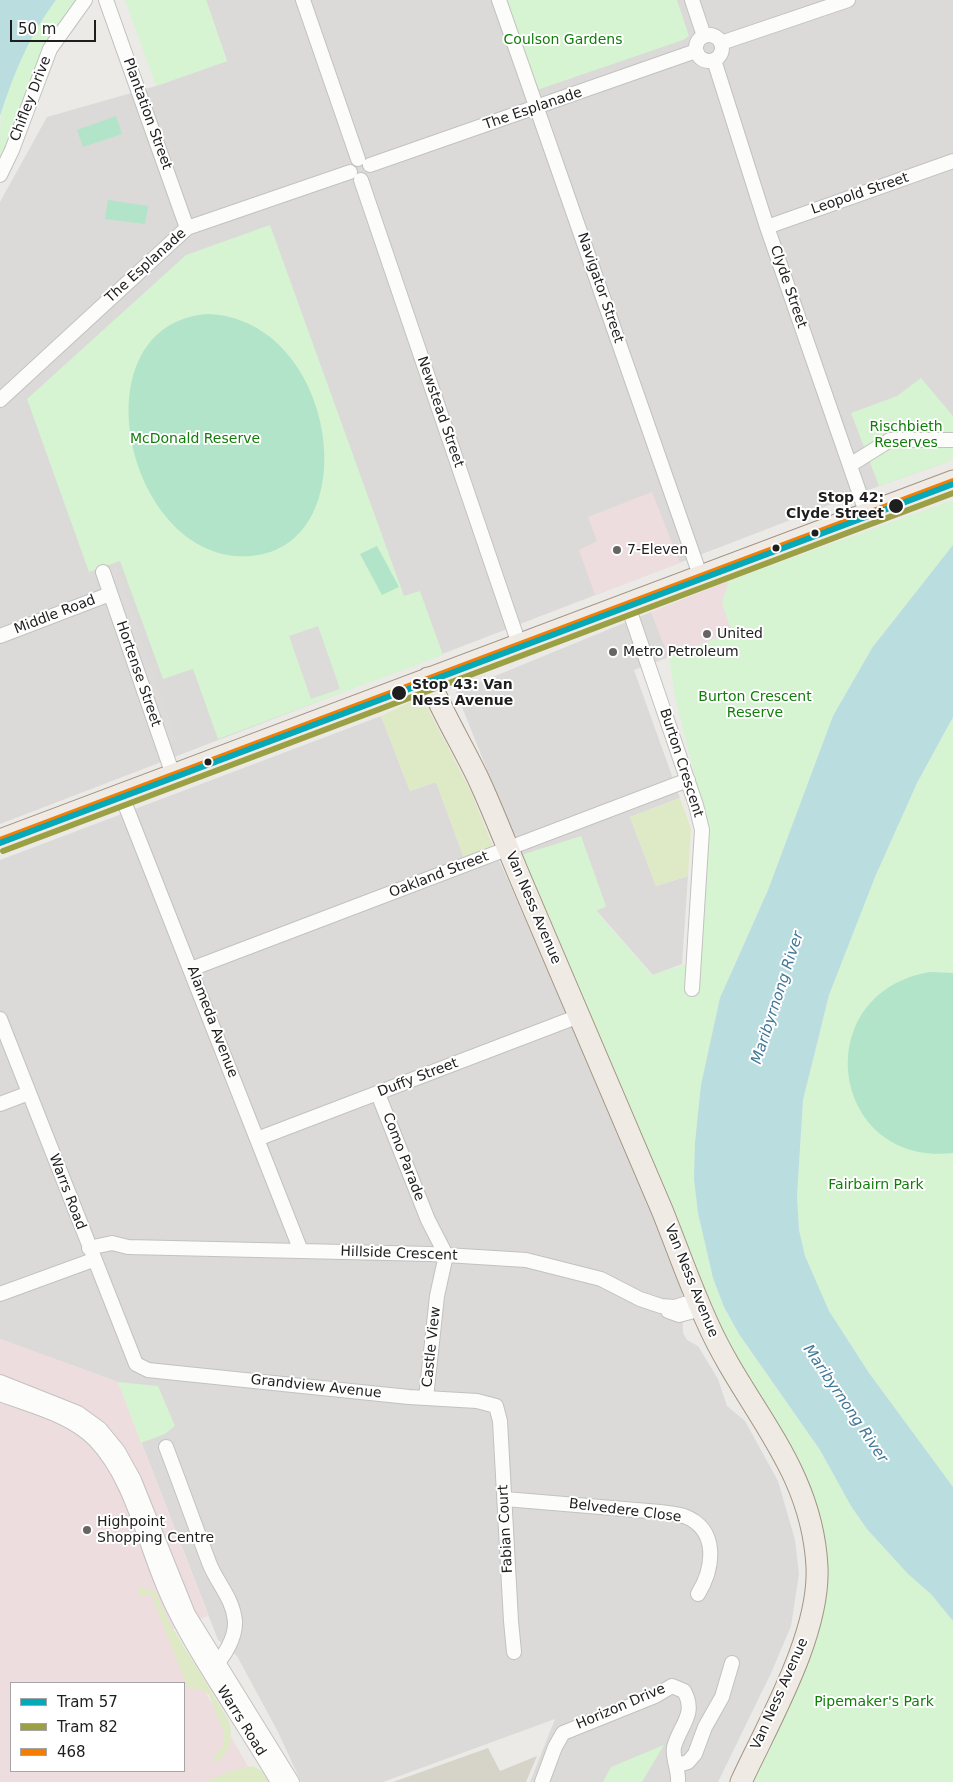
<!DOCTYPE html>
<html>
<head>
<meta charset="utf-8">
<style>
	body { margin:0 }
	#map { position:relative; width:953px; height:1782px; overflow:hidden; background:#eceae7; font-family:"DejaVu Sans",sans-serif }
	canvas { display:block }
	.legend { position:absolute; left:10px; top:1682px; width:175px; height:90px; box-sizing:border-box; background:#fff; border:1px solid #a5a5a5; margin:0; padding:6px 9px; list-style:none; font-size:15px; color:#1e1e1e }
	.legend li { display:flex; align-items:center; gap:10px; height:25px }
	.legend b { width:25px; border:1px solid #a5a5a5 }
	.scale { position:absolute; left:10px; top:20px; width:86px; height:22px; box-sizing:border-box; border:2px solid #1e1e1e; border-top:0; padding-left:6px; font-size:15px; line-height:18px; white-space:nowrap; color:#1e1e1e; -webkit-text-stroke:4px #fff; paint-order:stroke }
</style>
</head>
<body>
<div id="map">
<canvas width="953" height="1782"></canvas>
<ul class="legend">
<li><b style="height:6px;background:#04a9ba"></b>Tram 57</li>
<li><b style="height:6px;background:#9ca044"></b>Tram 82</li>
<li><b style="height:6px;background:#f47d02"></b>468</li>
</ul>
<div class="scale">50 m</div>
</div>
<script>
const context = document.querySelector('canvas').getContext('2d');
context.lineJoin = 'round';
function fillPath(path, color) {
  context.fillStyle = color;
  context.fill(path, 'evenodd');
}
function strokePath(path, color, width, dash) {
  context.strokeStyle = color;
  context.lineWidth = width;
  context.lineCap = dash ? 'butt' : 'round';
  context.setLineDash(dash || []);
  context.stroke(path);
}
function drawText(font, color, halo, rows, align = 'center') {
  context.font = font + ' "DejaVu Sans",sans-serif';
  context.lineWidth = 4;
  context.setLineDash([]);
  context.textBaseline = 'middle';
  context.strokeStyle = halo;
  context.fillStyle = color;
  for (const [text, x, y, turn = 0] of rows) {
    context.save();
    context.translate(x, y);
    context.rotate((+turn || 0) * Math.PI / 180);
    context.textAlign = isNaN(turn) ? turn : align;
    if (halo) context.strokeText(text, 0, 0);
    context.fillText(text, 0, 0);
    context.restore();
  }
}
fillPath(new Path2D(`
	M 206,0 L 953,0 L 953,452 L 945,463 L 879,486 L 0,824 L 0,202 L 47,117 L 156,86 L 227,61 Z
	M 651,612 L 669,657 L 634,670 L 680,798 L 630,817 L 656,886 L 688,876 L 682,964 L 653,975 L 596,910 L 605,907 L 521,855 L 456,692 Z
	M 381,716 L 410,791 L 436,782 L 464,858 L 493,847 L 565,1008 L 682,1285 L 683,1333 L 687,1340 L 698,1346 L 718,1379 L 727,1406 L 745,1421 L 778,1481 L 795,1540 L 799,1574 L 791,1626 L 772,1671 L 718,1782 L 530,1782 L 555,1719 L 383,1782 L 301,1782 L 278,1732 L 237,1656 L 218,1640 L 118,1382 L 0,1339 L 0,860 Z`), '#dbdad8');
fillPath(new Path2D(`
	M 652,492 L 680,563 L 595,595 L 579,550 L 597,541 L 588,517 Z
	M 729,581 L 722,603 L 733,632 L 669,657 L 651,612 Z
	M 0,1339 L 118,1382 L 208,1616 L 170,1631 L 257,1782 L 0,1782 ZM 11,1683 L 184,1683 L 184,1771 L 11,1771 Z`), '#eeddde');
fillPath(new Path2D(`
	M 488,1748 L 500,1771 L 537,1756 L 526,1782 L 393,1782 Z`), '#d6d3c8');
fillPath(new Path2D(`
	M 414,700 L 425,703 L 471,792 L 493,847 L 464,858 L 436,782 L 410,791 L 381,716 Z
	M 680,798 L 691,829 L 688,876 L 656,886 L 630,817 Z
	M 137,1587 L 155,1591 L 170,1624 L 229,1721 C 234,1738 230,1752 216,1763 L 214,1756 L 223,1746 L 224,1733 L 209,1695 L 201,1689 L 188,1688 L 151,1594 L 141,1597 Z
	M 253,1766 L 270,1775 L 271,1782 L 204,1782 L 234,1770 Z`), '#deeac5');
fillPath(new Path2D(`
	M 56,0 L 82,0 L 0,164 C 0,148 0,129 1,114 C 10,72 31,34 56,0 Z
	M 125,0 L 206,0 L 227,61 L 156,86 Z
	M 506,0 L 677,0 L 689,36 L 683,40 L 537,90 Z
	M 270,225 L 404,596 L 420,591 L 443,655 L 218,739 L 193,669 L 163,679 L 120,561 L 89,572 L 27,399 L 186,255 Z
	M 921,378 L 953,416 L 953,460 L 879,486 L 851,413 L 897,396 Z
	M 953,500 L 953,545 L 872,648 L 833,716 L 768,890 L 730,974 L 694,1179 L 698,1213 L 713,1278 L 724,1307 L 739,1334 L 820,1450 L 851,1506 L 867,1529 L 908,1574 L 931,1594 L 953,1621 L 953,1782 L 749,1782 L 809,1654 L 828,1585 L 821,1530 L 713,1321 L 521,855 L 581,836 L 606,906 L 596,911 L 652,975 L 699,960 L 707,824 L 675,697 L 669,657 L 732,632 L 722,603 L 729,581 Z
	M 953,717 L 953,1487 L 869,1373 L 829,1311 L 805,1256 L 799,1230 L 797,1196 L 803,1100 L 829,995 L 875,877 L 917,783 Z
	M 118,1382 L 158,1386 L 175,1426 L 165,1434 L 141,1443 Z
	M 664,1745 L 642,1782 L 603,1782 L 611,1767 Z`), '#d6f3d2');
fillPath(new Path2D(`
	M 116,116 L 122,134 L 83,147 L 77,130 Z
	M 108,200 L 148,206 L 145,224 L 105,219 Z
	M 208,314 C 338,319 369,546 251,556 C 126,566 73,324 208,314 Z
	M 377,546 L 399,587 L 382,595 L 360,554 Z
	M 930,972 L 953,973 L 953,1153 C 830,1167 806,993 930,972 Z`), '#b1e4c8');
fillPath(new Path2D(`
	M 117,567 L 177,740 L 169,743 L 108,570 Z
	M 318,626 L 340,689 L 311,699 L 289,636 Z`), '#dcdbda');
fillPath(new Path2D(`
	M 0,0 L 56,0 C 29,36 14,73 0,116 Z
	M 953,545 L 953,717 L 917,783 L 875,877 L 829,995 L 803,1100 L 797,1196 L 799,1230 L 805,1256 L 829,1311 L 869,1373 L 953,1487 L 953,1621 L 931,1594 L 908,1574 L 867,1529 L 851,1506 L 820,1450 L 739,1334 L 724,1307 L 713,1278 L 698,1213 L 694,1179 L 695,1143 L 701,1085 L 720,998 L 768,890 L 833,716 L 872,648 Z`), '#badde0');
const minor = new Path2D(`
	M 106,0 L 187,228
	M 303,0 L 358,159
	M 499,0 L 700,575
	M 692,0 L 704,36
	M696 48a13 13 0 1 1 26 0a13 13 0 1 1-26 0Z
	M 721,43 L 848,0
	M 714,60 L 767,227 L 866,512
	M 370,165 L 696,51
	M 0,175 L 12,150 L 50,49 L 85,0
	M 361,180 L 519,644
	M 767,227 L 953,161
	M 0,400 L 187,228 L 350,172
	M 850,465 L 890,440 L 953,440
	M 103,572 L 173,775
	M 627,603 L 696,805 L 702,830 L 692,989
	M 0,636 L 110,594
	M 121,794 L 301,1251
	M 191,969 L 688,780
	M 0,1019 L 136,1364 L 148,1370 L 167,1372 L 409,1397 L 477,1401 L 496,1406 L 500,1421 L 511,1621 L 514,1652
	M 378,1094 L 428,1220 L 446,1255 L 437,1296 L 426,1398
	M 0,1104 L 29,1093
	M 257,1139 L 579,1016
	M 89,1248 L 112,1243 L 128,1247 L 430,1254 L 526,1260 L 601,1279 L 640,1299 L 661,1306 L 675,1307 L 697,1300
	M 0,1294 L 93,1260
	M 668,1311 L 679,1315 L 701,1309
	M 0,1382 L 78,1413 L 100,1429 L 118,1451 L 134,1480 L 188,1614 L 292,1782
	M 0,1394 C 31,1406 71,1415 95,1440 C 136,1483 146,1554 173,1607 C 203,1668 244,1723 278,1782
	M 166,1447 C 181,1486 195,1526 210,1565 C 218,1584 233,1599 235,1621 C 236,1637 224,1658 212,1668
	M 505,1499 L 660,1512 C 668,1513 676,1514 684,1516 C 719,1529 714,1568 698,1594
	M 678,1765 L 688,1762 L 695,1754 L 705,1727 L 722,1697 L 732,1663
	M 542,1782 L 555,1747 L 563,1733 L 655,1696 L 672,1686 L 684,1691 C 697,1714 680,1725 674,1747 C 672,1758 679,1770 678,1782`);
const primary = new Path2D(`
	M 428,678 C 442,712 461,743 477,776 C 494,812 508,850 524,887 C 570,995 616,1102 662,1210 C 677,1247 690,1285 707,1322 C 745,1408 812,1466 817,1567 C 820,1635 769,1721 741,1782
	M 0,840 L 953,481`);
strokePath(minor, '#c3c2c1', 16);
strokePath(primary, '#a39483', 23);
strokePath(minor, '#fcfcfb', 14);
strokePath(primary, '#f0eae4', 21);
strokePath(new Path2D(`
	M 0,840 L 953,481`), '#f47d02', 6);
strokePath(new Path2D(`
	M 0,843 L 953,484`), '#04a9ba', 6);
strokePath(new Path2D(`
	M 3,851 L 953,493`), '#9ca044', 6);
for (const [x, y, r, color] of [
	[896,506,8,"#1e1e1e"],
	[815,533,4.5,"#1e1e1e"],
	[776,548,4.5,"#1e1e1e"],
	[617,550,5,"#666564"],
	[707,634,5,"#666564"],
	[613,652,5,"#666564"],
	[399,693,8,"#1e1e1e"],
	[208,762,4.5,"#1e1e1e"],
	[87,1530,5,"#666564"]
]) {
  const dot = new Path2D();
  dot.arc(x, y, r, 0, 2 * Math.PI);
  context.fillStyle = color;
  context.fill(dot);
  strokePath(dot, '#fff', 2);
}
drawText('14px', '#117e0a', '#fff', [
	["Coulson Gardens",563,40],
	["Rischbieth",906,427],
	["Reserves",906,443],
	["McDonald Reserve",195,439],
	["Burton Crescent",755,697],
	["Reserve",755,713],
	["Fairbairn Park",876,1185],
	["Pipemaker's Park",874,1702]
]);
drawText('14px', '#1e1e1e', '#fff', [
	["Chifley Drive",31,99,-69],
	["The Esplanade",533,109,-19],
	["Plantation Street",147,114,70],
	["Leopold Street",860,194,-19],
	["The Esplanade",146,266,-42],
	["Clyde Street",788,287,71],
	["Navigator Street",600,288,71],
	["Newstead Street",440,412,71],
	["Middle Road",55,615,-21],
	["Hortense Street",138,674,71],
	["Burton Crescent",681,763,72],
	["Oakland Street",439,875,-21],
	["Van Ness Avenue",533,908,67],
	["Alameda Avenue",212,1022,69],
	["Duffy Street",418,1078,-21],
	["Como Parade",403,1157,69],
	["Warrs Road",67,1192,69],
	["Hillside Crescent",399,1254,2],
	["Van Ness Avenue",691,1281,68],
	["Castle View",432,1347,-84],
	["Grandview Avenue",316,1387,6],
	["Belvedere Close",625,1511,7],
	["Fabian Court",506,1529,-93],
	["Van Ness Avenue",780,1694,-66],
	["Horizon Drive",621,1707,-23],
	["Warrs Road",241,1721,58]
]);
drawText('bold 14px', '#1e1e1e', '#fff', [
	["Stop 42:",884,498],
	["Clyde Street",884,514],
	["Stop 43: Van",412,685,"left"],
	["Ness Avenue",412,701,"left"]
], 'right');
drawText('14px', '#1e1e1e', '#fff', [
	["7-Eleven",627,550],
	["United",717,634],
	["Metro Petroleum",623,652],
	["Highpoint",97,1522],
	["Shopping Centre",97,1538]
], 'left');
drawText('italic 15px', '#417897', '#fff', [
	["Maribyrnong River",778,998,-72],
	["Maribyrnong River",845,1404,56]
]);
</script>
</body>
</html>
